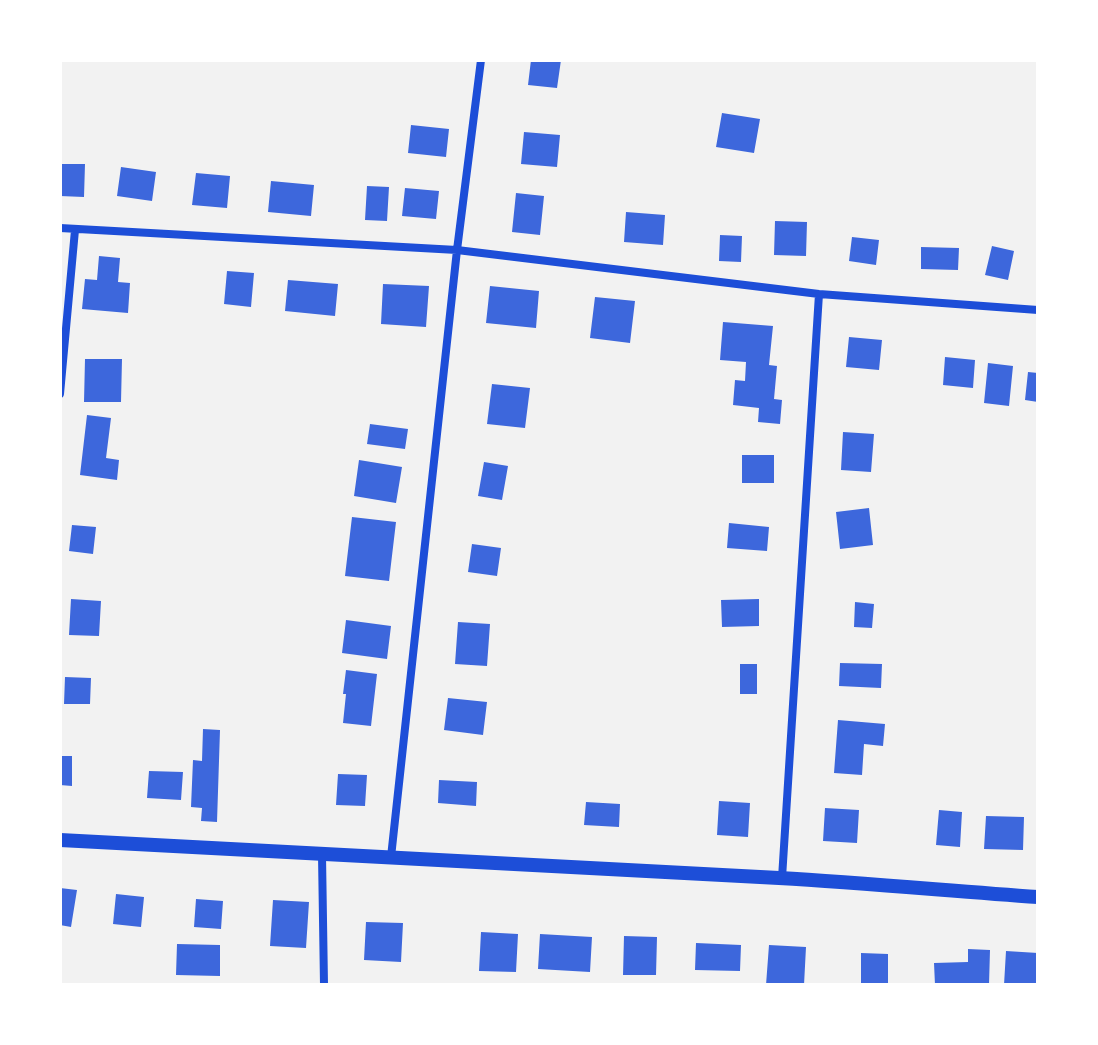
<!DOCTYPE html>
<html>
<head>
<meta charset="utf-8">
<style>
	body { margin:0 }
	#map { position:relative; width:1098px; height:1045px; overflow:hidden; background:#f2f2f2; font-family:Roboto,sans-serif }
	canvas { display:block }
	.frame { position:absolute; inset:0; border:62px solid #fff; pointer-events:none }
</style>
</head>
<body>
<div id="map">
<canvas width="1098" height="1045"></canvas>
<div class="frame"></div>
</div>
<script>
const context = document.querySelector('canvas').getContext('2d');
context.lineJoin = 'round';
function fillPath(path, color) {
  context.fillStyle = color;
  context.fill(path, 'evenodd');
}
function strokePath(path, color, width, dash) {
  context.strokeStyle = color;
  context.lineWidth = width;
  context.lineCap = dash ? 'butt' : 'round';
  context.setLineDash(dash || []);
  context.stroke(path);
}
fillPath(new Path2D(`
	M 531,60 L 561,60 L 557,88 L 528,85 Z
	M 722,113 L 760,119 L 754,153 L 716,147 Z
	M 411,125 L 449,129 L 446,157 L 408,153 Z
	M 524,132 L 560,135 L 557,167 L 521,164 Z
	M 60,164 L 85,164 L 84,197 L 60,196 Z
	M 121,167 L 156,172 L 152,201 L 117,196 Z
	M 196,173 L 230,176 L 227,208 L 192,205 Z
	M 271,181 L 314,185 L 311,216 L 268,212 Z
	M 367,186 L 389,187 L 387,221 L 365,220 Z
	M 405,188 L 439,191 L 436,219 L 402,216 Z
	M 516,193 L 544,196 L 540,235 L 512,232 Z
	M 626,212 L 665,215 L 663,245 L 624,242 Z
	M 775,221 L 807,222 L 806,256 L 774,255 Z
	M 720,235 L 742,236 L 741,262 L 719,261 Z
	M 852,237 L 879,240 L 876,265 L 849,261 Z
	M 992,246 L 1014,251 L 1008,280 L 985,275 Z
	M 921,247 L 959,248 L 958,270 L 921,269 Z
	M 99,256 L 120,258 L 118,282 L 130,283 L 128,313 L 82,309 L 85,279 L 97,280 Z
	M 227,271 L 254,273 L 251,307 L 224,304 Z
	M 288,280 L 338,284 L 335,316 L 285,311 Z
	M 383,284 L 429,286 L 426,327 L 381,324 Z
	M 490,286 L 539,291 L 536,328 L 486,323 Z
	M 595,297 L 635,301 L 630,343 L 590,338 Z
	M 723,322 L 773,326 L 769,365 L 777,366 L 774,399 L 782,400 L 780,424 L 758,422 L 759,408 L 733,405 L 735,380 L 745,381 L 746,362 L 720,360 Z
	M 849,337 L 882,340 L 879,370 L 846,367 Z
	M 945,357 L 975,360 L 973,388 L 943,385 Z
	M 85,359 L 122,359 L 121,402 L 84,402 Z
	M 988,363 L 1013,366 L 1009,406 L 984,403 Z
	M 1028,372 L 1038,373 L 1038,402 L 1025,400 Z
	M 492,384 L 530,388 L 525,428 L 487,424 Z
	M 87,415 L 111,418 L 106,458 L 119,460 L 117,480 L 80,475 Z
	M 370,424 L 408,429 L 405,449 L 367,444 Z
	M 843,432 L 874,434 L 871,472 L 841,470 Z
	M 742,455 L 774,455 L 774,483 L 742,483 Z
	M 359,460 L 402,467 L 396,503 L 354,496 Z
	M 484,462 L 508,466 L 502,500 L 478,496 Z
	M 869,508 L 873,545 L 840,549 L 836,512 Z
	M 352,517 L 396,522 L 389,581 L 345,576 Z
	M 729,523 L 769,527 L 767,551 L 727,548 Z
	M 72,525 L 96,527 L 93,554 L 69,551 Z
	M 472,544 L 501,548 L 497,576 L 468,572 Z
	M 71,599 L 101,601 L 99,636 L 69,635 Z
	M 759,599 L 759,626 L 722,627 L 721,600 Z
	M 855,602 L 874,604 L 872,628 L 854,627 Z
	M 346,620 L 391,626 L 387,659 L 342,653 Z
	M 458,622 L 490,624 L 487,666 L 455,664 Z
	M 840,663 L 882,664 L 881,688 L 839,686 Z
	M 740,664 L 757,664 L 757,694 L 740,694 Z
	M 346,670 L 377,674 L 371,726 L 343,723 L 346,694 L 343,694 Z
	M 65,677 L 91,678 L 90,704 L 64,704 Z
	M 448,698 L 487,702 L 483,735 L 444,730 Z
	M 838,720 L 885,724 L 883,746 L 864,744 L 862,775 L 834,773 Z
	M 203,729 L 220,730 L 217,822 L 201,821 L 202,808 L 191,807 L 193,760 L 202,761 Z
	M 60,756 L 72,756 L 72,786 L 60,785 Z
	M 149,771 L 183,772 L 181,800 L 147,798 Z
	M 338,774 L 367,775 L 365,806 L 336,805 Z
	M 439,780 L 477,782 L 476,806 L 438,803 Z
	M 719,801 L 750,803 L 748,837 L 717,835 Z
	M 586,802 L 620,804 L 619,827 L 584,825 Z
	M 825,808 L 859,810 L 857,843 L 823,841 Z
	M 939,810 L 962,812 L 960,847 L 936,845 Z
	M 986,816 L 1024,817 L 1023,850 L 984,849 Z
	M 60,888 L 77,890 L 71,927 L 60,925 Z
	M 116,894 L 144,897 L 141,927 L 113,924 Z
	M 196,899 L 223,901 L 221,929 L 194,927 Z
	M 273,900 L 309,902 L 306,948 L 270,946 Z
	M 366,922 L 403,923 L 401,962 L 364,960 Z
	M 481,932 L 518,934 L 516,972 L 479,971 Z
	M 540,934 L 592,937 L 590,972 L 538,969 Z
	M 624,936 L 657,937 L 656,975 L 623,975 Z
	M 696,943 L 741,945 L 740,971 L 695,970 Z
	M 177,944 L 220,945 L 220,976 L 176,975 Z
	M 769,945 L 806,947 L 804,985 L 766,985 Z
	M 968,949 L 990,950 L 989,985 L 935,985 L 934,963 L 968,962 Z
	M 1006,951 L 1038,953 L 1038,985 L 1004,985 Z
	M 861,953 L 888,954 L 888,985 L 861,985 Z`), '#3d67dc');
strokePath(new Path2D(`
	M 60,228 L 457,250 L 819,294 L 1038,310
	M 60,394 L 75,230
	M 322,855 L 324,985
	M 391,857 L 457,250 L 481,60
	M 782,878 L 819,294`), '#1d4ed8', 8);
strokePath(new Path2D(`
	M 60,840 C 299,854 539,864 779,878 C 865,883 952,891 1038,897`), '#1d4ed8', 14);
</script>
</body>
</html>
